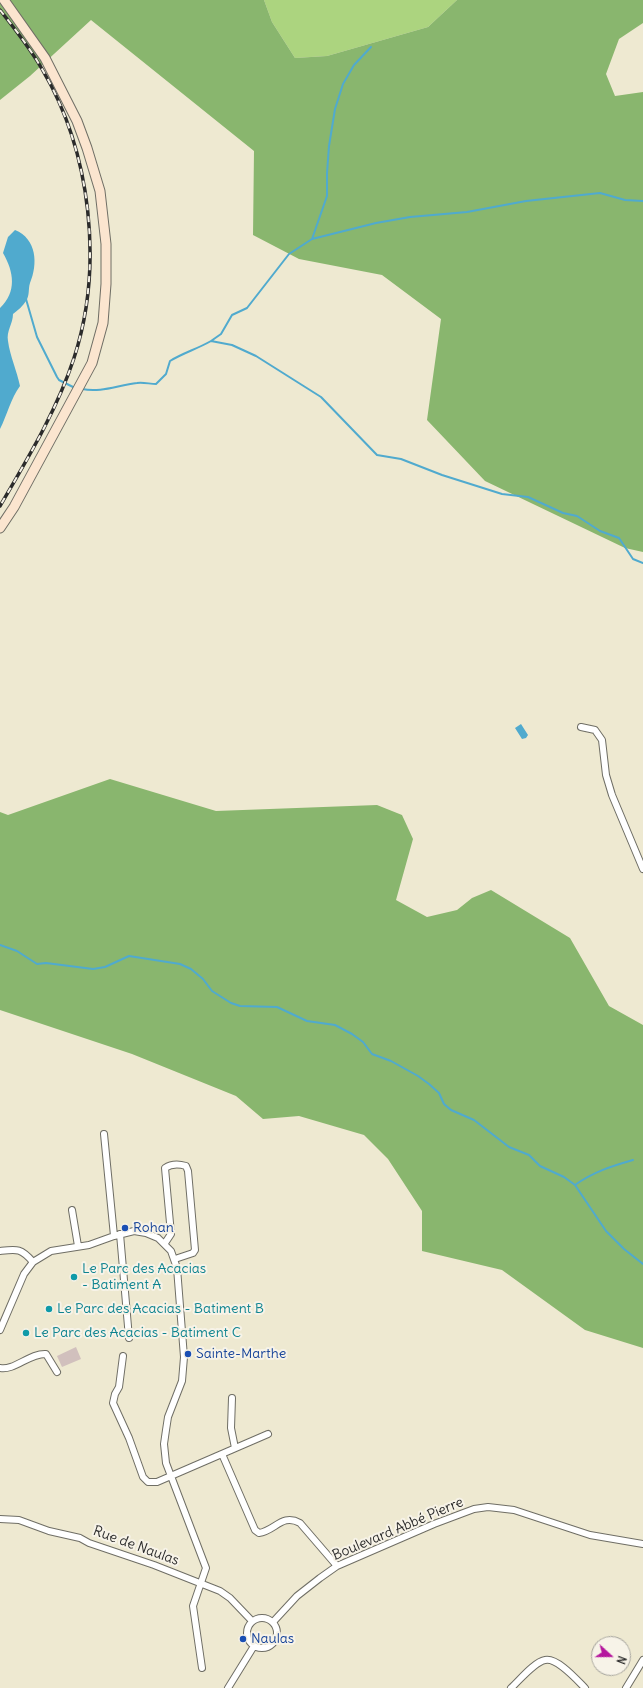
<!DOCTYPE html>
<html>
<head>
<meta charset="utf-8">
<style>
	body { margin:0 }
	#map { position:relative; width:643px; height:1688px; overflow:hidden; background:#eee9d1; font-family:Delius,sans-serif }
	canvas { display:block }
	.north { position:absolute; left:591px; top:1636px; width:40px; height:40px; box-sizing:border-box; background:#f7f3e8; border:1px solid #a5a39c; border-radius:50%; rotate:111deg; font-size:11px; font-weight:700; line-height:16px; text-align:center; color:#2b2b2b }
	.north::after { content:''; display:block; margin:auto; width:14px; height:18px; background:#b5179e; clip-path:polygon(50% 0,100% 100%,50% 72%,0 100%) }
</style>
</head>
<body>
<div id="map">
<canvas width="643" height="1688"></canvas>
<div class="north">N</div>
</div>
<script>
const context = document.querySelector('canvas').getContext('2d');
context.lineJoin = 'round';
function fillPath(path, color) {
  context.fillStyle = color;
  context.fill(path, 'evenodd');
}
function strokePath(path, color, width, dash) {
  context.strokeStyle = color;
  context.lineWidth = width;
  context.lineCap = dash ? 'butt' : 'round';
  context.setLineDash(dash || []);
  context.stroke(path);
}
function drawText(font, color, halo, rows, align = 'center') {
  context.font = font + ' Delius,sans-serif';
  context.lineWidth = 4;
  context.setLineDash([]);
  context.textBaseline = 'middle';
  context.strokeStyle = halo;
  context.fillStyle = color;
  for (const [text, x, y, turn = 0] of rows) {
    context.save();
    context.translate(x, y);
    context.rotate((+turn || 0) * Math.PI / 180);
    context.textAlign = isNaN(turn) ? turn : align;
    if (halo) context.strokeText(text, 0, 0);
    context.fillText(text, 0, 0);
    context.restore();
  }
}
fillPath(new Path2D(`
	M 76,1347 L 81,1359 L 62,1367 L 57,1356 Z`), '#d1c0bd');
fillPath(new Path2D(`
	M 264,0 L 457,0 L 428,27 L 327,56 L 295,58 L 272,22 Z`), '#acd47f');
fillPath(new Path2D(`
	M 0,0 L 264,0 L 272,22 L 295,58 L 327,56 L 428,27 L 457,0 L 643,0 L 643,23 L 619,39 L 606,74 L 615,96 L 643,92 L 643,552 L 625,548 L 485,481 L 427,420 L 441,319 L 382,275 L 299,259 L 253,235 L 254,151 L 91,20 L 30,76 L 0,100 Z
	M 110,779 L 216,811 L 377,805 L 402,815 L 413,839 L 396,900 L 427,917 L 457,910 L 472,898 L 491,890 L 570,938 L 609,1006 L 643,1025 L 643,1348 L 585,1330 L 502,1270 L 422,1251 L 422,1211 L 388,1159 L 364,1135 L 299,1116 L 263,1119 L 236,1096 L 132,1054 L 0,1010 L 0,812 L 8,815 Z`), '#89b66e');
fillPath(new Path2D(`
	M 15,230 C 37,239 38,264 30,283 C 28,289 30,295 26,301 C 23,306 18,310 13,314 C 13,324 6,331 8,341 C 10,356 17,371 20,386 C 11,398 7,415 0,429 L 0,308 C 17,292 14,272 3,253 L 8,237 Z
	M 521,724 L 528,735 L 526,738 L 522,739 L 515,728 Z`), '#50aace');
strokePath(new Path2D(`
	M 312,239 L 327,196 L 327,173 L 329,146 L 335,109 L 343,84 L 354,65 L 371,47
	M 26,299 L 37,337 L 57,377 L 59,380 L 75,388
	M 211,341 L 221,334 L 232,315 L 247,308 L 289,254 L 312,239 L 376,223 L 410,217 L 467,212 L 526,201 L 600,193 L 625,200 L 643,201
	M 82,389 C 101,393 118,385 137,383 C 143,382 150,384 156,384 L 166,374 L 170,361 C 183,353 197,349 211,341 L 232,345 L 256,356 L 321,397 L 377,455 L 401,459 L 442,475 L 502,494 L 528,497 L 563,513 L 577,516 L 600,531 L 619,538 L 633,559 L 643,563
	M 0,945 L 17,951 L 37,964 L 46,963 L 93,969 L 105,967 L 129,956 L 180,964 L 191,969 L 203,979 L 212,991 L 231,1003 L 240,1006 L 277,1007 L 307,1021 L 335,1025 L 352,1034 L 363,1042 L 372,1054 L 391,1061 L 418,1076 L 429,1084 L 439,1093 L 444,1104 L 451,1110 L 474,1120 L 509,1147 L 529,1155 L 540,1166 L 564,1177 L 575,1185 L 606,1231 L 624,1249 L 643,1264
	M 575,1185 C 593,1172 612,1166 633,1160`), '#50aace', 2);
const street = new Path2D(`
	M 581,727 L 595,730 L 602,740 L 606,775 L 612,795 L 643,869
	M 104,1134 L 114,1236
	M 72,1210 L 78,1246
	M 120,1234 L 129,1338
	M 165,1243 L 171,1234 L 165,1168 C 171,1164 179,1164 186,1166 L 188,1171 L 195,1250 L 193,1253 L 175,1259
	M 0,1251 C 17,1249 21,1248 33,1262
	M 0,1330 L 24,1274 L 33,1262 L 51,1251 L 89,1245 L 114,1236 L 134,1231 L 146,1233 L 158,1238 L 171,1251 L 177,1268 L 184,1357 L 182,1381 L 168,1417 L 166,1430 L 164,1444 L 166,1463 L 206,1568 L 193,1606 L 202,1668
	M 123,1356 L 119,1387 L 115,1394 L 113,1403 L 129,1438 L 143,1477 L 148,1482 L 157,1482 L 268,1434
	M 0,1368 C 14,1371 30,1353 46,1354 L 57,1372
	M 232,1398 L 231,1428 L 235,1448
	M 222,1454 L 255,1530 L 259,1533 C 275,1531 282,1513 300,1523 L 337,1566
	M 0,1519 L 19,1520 L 49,1531 L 80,1538 L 89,1543 L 154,1565 L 220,1591 L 230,1598 L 252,1621
	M247 1633a15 15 0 1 1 30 0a15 15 0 1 1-30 0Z
	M 273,1622 L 297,1596 L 320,1578 L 337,1566 L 434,1524 L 474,1509 L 488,1507 L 514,1510 L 590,1535 L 643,1544
	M 228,1688 L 254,1646
	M 511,1688 C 519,1681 534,1662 545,1660 C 557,1657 577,1680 585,1688
	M 626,1688 L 643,1660`);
const secondary = new Path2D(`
	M 0,528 L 14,507 L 92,363 L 103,323 L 106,284 L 106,244 L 100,191 L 87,148 L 77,121 L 45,58 L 4,0`);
strokePath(street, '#6f6e65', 8);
strokePath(secondary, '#6f6e65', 11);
strokePath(street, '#fff', 6);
strokePath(secondary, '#fbe5cf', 9);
const rail = new Path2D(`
	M 0,10 C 15,29 30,48 42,69 C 91,152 104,266 74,358 C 57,410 28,458 0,506`);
strokePath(rail, '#2b2b2b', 3.5);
strokePath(rail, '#f7f3e8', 2, [6]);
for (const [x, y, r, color] of [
	[125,1228,4,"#1a4fb4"],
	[74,1277,4,"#0f9aa8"],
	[49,1309,4,"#0f9aa8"],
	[26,1333,4,"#0f9aa8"],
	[188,1354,4,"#1a4fb4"],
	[243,1639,4,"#1a4fb4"]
]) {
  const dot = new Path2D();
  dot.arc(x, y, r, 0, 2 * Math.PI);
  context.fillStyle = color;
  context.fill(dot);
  strokePath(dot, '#f7f3e8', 1.5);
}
drawText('14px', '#164399', '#f7f3e8', [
	["Rohan",133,1228],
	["Sainte-Marthe",196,1354],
	["Naulas",251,1639]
], 'left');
drawText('14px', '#0d838f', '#f7f3e8', [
	["Le Parc des Acacias",82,1269],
	["- Batiment A",82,1285],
	["Le Parc des Acacias - Batiment B",57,1309],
	["Le Parc des Acacias - Batiment C",34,1333]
], 'left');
drawText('14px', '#2b2b2b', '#f7f3e8', [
	["Boulevard Abbé Pierre",398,1529,-23],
	["Rue de Naulas",136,1546,20]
]);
</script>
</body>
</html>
